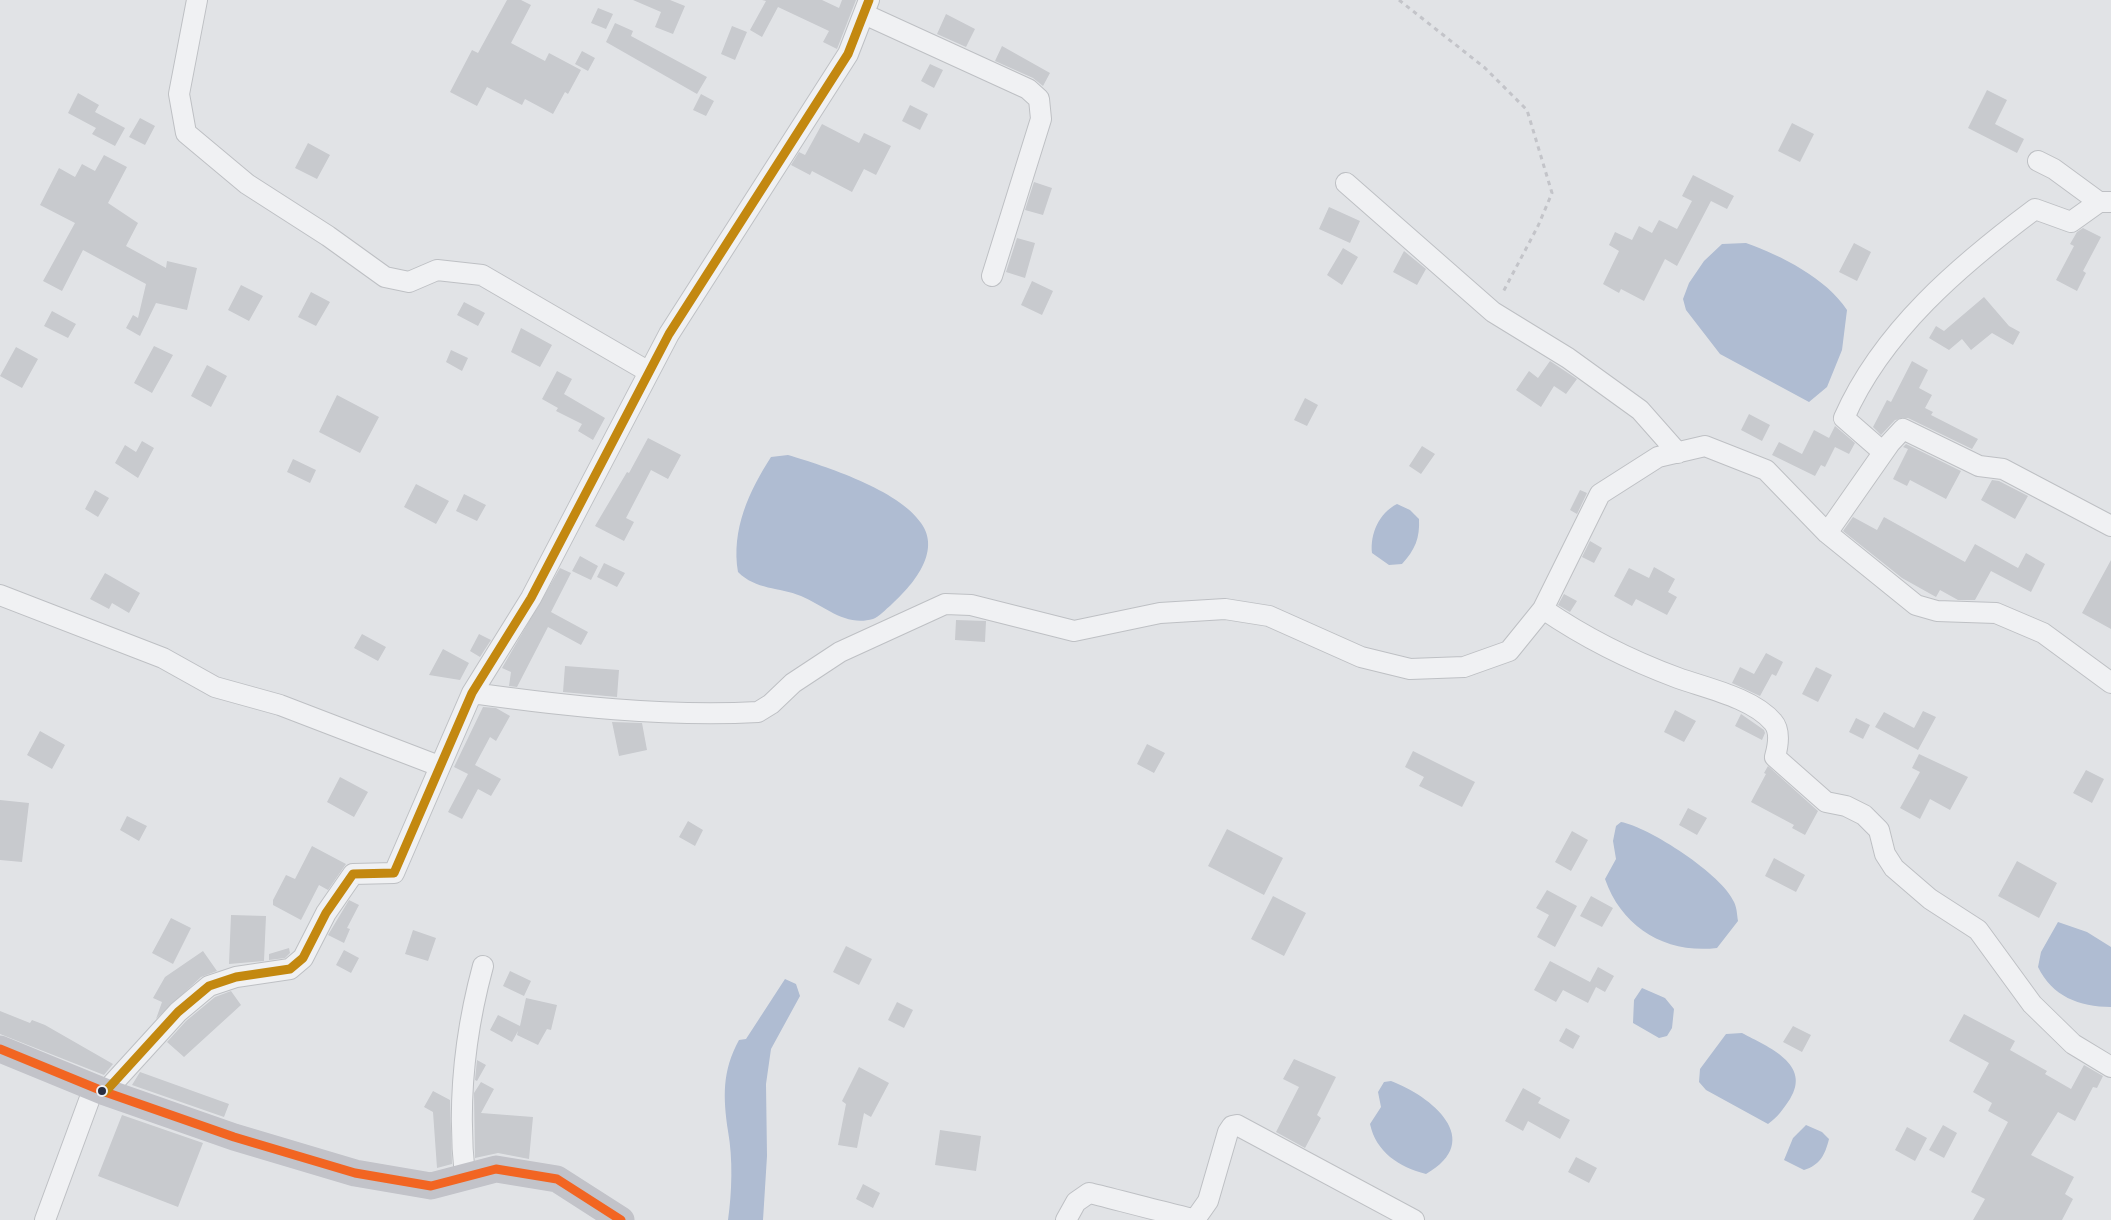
<!DOCTYPE html>
<html>
<head>
<meta charset="utf-8">
<style>
	body { margin:0 }
	canvas { display:block; background:#e1e3e6 }
</style>
</head>
<body>
<canvas width="2111" height="1220"></canvas>
<script>
const context = document.querySelector('canvas').getContext('2d');
context.lineJoin = 'round';
function fillPath(path, color) {
  context.fillStyle = color;
  context.fill(path, 'evenodd');
}
function strokePath(path, color, width, dash) {
  context.strokeStyle = color;
  context.lineWidth = width;
  context.lineCap = dash ? 'butt' : 'round';
  context.setLineDash(dash || []);
  context.stroke(path);
}
fillPath(new Path2D(`
	M 1746,243 C 1782,256 1826,278 1847,310 L 1842,350 L 1827,387 L 1809,402 L 1720,354 L 1686,310 L 1683,299 L 1689,283 L 1704,261 L 1722,244 Z
	M 788,455 C 825,466 899,490 921,523 C 942,552 912,586 891,605 C 886,609 879,617 873,619 C 845,627 825,606 801,596 C 779,587 756,590 738,572 C 731,530 749,491 771,457 Z
	M 1397,504 L 1410,510 L 1419,519 C 1420,538 1415,550 1402,564 L 1389,565 L 1372,553 C 1370,534 1379,513 1397,504 Z
	M 1621,822 C 1649,827 1723,875 1734,902 C 1737,908 1737,915 1738,921 L 1717,948 C 1666,954 1622,928 1605,879 L 1616,859 L 1613,841 L 1616,826 Z
	M 2058,922 L 2087,932 L 2111,947 L 2111,1007 C 2079,1007 2052,996 2038,967 L 2041,952 Z
	M 785,979 L 796,984 L 800,996 L 771,1049 L 766,1084 L 767,1156 L 763,1220 L 728,1220 C 732,1192 733,1159 728,1131 C 723,1097 722,1071 739,1040 L 746,1039 Z
	M 1642,988 L 1665,998 L 1674,1009 L 1672,1028 L 1667,1036 L 1659,1038 L 1633,1023 L 1634,1000 Z
	M 1742,1033 C 1768,1047 1812,1064 1790,1099 C 1783,1109 1778,1117 1768,1124 L 1706,1090 L 1699,1082 L 1700,1069 L 1726,1034 Z
	M 1391,1081 C 1431,1096 1486,1140 1426,1174 C 1399,1167 1376,1152 1370,1124 L 1381,1107 L 1378,1092 L 1384,1082 Z
	M 1806,1125 L 1822,1132 L 1829,1139 C 1825,1155 1820,1165 1804,1170 L 1784,1160 L 1793,1138 Z`), '#afbcd2');
fillPath(new Path2D(`
	M 507,0 L 521,0 L 531,5 L 511,43 L 545,61 L 549,53 L 581,70 L 568,94 L 565,92 L 553,114 L 525,99 L 522,105 L 487,87 L 477,106 L 450,92 L 472,50 L 478,53 Z
	M 633,0 L 670,0 L 685,6 L 673,34 L 655,27 L 661,12 Z
	M 762,0 L 822,0 L 839,8 L 842,0 L 856,0 L 837,49 L 823,42 L 829,31 L 778,7 L 762,37 L 750,30 L 766,1 Z
	M 598,8 L 613,14 L 606,29 L 591,23 Z
	M 946,14 L 975,29 L 966,47 L 937,34 Z
	M 615,23 L 633,31 L 631,36 L 707,77 L 697,94 L 606,42 Z
	M 732,26 L 747,32 L 735,60 L 721,54 Z
	M 1002,46 L 1050,73 L 1043,86 L 1033,78 L 995,61 Z
	M 582,51 L 595,58 L 588,71 L 575,64 Z
	M 930,64 L 943,70 L 934,88 L 921,81 Z
	M 1987,90 L 2007,100 L 1995,124 L 2024,139 L 2017,153 L 1968,128 Z
	M 78,93 L 99,105 L 95,112 L 125,128 L 115,146 L 92,134 L 96,128 L 68,113 Z
	M 701,94 L 714,101 L 706,116 L 693,110 Z
	M 910,105 L 928,114 L 920,130 L 902,121 Z
	M 140,118 L 155,126 L 145,145 L 129,137 Z
	M 1792,123 L 1814,134 L 1800,162 L 1778,151 Z
	M 822,124 L 859,143 L 864,133 L 891,146 L 876,175 L 864,169 L 852,192 L 812,171 L 810,175 L 791,165 L 799,152 L 805,155 Z
	M 308,143 L 330,155 L 317,179 L 295,168 Z
	M 104,155 L 127,167 L 108,203 L 138,223 L 126,246 L 166,268 L 167,261 L 197,268 L 187,310 L 156,303 L 140,336 L 126,328 L 133,315 L 138,318 L 146,284 L 83,250 L 62,291 L 43,281 L 75,223 L 40,205 L 59,168 L 75,177 L 82,164 L 95,171 Z
	M 1693,175 L 1734,196 L 1727,209 L 1711,201 L 1677,266 L 1665,259 L 1644,301 L 1621,289 L 1619,293 L 1603,284 L 1619,251 L 1609,245 L 1615,232 L 1632,240 L 1639,226 L 1652,233 L 1659,220 L 1677,229 L 1692,201 L 1682,196 Z
	M 1034,182 L 1052,188 L 1043,215 L 1025,210 Z
	M 1329,207 L 1360,221 L 1350,243 L 1319,229 Z
	M 2083,228 L 2101,237 L 2083,271 L 2086,273 L 2077,291 L 2056,280 L 2074,246 L 2070,244 L 2077,232 Z
	M 1017,238 L 1035,243 L 1025,278 L 1006,272 Z
	M 1854,243 L 1871,252 L 1857,281 L 1839,272 Z
	M 1343,248 L 1358,257 L 1342,285 L 1327,275 Z
	M 1404,251 L 1426,269 L 1417,285 L 1393,272 Z
	M 1032,281 L 1053,291 L 1042,315 L 1021,305 Z
	M 241,285 L 263,296 L 249,321 L 228,310 Z
	M 311,292 L 330,302 L 316,326 L 298,317 Z
	M 1984,297 L 2009,326 L 2020,332 L 2013,345 L 1992,333 L 1971,350 L 1962,339 L 1949,350 L 1929,338 L 1936,326 L 1944,331 Z
	M 464,302 L 485,313 L 478,326 L 457,315 Z
	M 52,311 L 76,324 L 68,338 L 44,326 Z
	M 521,328 L 552,345 L 540,367 L 511,352 Z
	M 154,346 L 173,355 L 152,393 L 134,383 Z
	M 16,347 L 38,359 L 22,388 L 0,376 Z
	M 451,350 L 468,358 L 462,371 L 446,362 Z
	M 1550,361 L 1577,379 L 1566,394 L 1554,386 L 1541,407 L 1516,390 L 1529,371 L 1538,378 Z
	M 1912,361 L 1928,370 L 1919,388 L 1932,395 L 1925,408 L 1933,412 L 1931,415 L 1978,439 L 1972,449 L 1908,418 L 1895,420 L 1881,435 L 1873,427 L 1887,400 L 1891,402 Z
	M 207,365 L 227,376 L 211,407 L 191,396 Z
	M 557,371 L 572,379 L 564,394 L 605,418 L 593,440 L 578,431 L 582,424 L 556,411 L 558,408 L 542,399 Z
	M 337,395 L 379,417 L 360,453 L 319,432 Z
	M 1305,398 L 1318,405 L 1307,426 L 1294,420 Z
	M 1749,414 L 1770,425 L 1762,441 L 1741,430 Z
	M 1835,426 L 1855,443 L 1849,454 L 1835,447 L 1825,467 L 1821,465 L 1815,476 L 1772,455 L 1779,442 L 1802,454 L 1814,430 L 1829,438 Z
	M 648,438 L 681,455 L 668,479 L 651,470 L 626,518 L 634,522 L 624,541 L 595,526 L 627,472 L 629,473 Z
	M 142,441 L 154,448 L 138,478 L 115,463 L 125,445 L 136,452 Z
	M 1906,444 L 1961,471 L 1946,499 L 1910,480 L 1907,486 L 1893,479 L 1908,449 L 1903,447 Z
	M 1422,446 L 1435,454 L 1421,474 L 1409,466 Z
	M 293,459 L 316,470 L 310,483 L 287,472 Z
	M 1992,480 L 1999,481 L 2028,496 L 2015,519 L 1981,500 Z
	M 416,484 L 449,501 L 436,524 L 404,507 Z
	M 95,490 L 109,498 L 98,517 L 85,509 Z
	M 1580,490 L 1587,493 L 1577,514 L 1570,510 Z
	M 464,494 L 486,505 L 477,521 L 456,511 Z
	M 1853,517 L 1877,530 L 1884,517 L 1965,562 L 1975,544 L 2018,568 L 2026,553 L 2045,564 L 2031,592 L 1991,571 L 1975,600 L 1958,600 L 1940,590 L 1936,597 L 1902,578 L 1843,531 Z
	M 1590,541 L 1602,548 L 1594,563 L 1582,557 Z
	M 580,556 L 598,566 L 591,580 L 572,571 Z
	M 2111,560 L 2111,629 L 2082,613 Z
	M 604,563 L 625,573 L 617,587 L 597,577 Z
	M 1654,567 L 1675,579 L 1668,592 L 1677,597 L 1667,615 L 1636,599 L 1632,606 L 1614,596 L 1629,568 L 1649,578 Z
	M 560,568 L 571,573 L 551,612 L 588,632 L 581,645 L 548,627 L 517,687 L 509,686 L 511,672 L 502,668 Z
	M 105,573 L 140,593 L 129,613 L 112,603 L 109,609 L 90,599 Z
	M 1564,594 L 1577,601 L 1570,612 L 1558,605 Z
	M 956,620 L 986,621 L 985,642 L 955,640 Z
	M 362,634 L 386,647 L 378,661 L 354,648 Z
	M 479,634 L 491,640 L 480,657 L 470,651 Z
	M 443,649 L 469,663 L 460,680 L 429,675 Z
	M 1766,653 L 1783,662 L 1776,676 L 1772,674 L 1760,696 L 1732,683 L 1740,667 L 1754,674 Z
	M 565,666 L 619,670 L 617,697 L 563,692 Z
	M 1816,667 L 1832,675 L 1818,702 L 1802,694 Z
	M 483,707 L 496,708 L 510,716 L 496,741 L 490,737 L 475,765 L 501,779 L 491,796 L 478,789 L 462,819 L 448,812 L 468,774 L 454,767 Z
	M 1675,710 L 1696,721 L 1684,742 L 1664,732 Z
	M 1923,711 L 1936,717 L 1918,750 L 1875,727 L 1884,712 L 1914,728 Z
	M 1741,714 L 1764,730 L 1765,733 L 1762,740 L 1735,726 Z
	M 1856,718 L 1870,725 L 1863,739 L 1849,732 Z
	M 612,722 L 642,723 L 647,750 L 619,756 Z
	M 40,731 L 65,745 L 52,769 L 27,755 Z
	M 1147,744 L 1165,753 L 1154,773 L 1137,764 Z
	M 1413,751 L 1475,782 L 1462,807 L 1419,786 L 1424,777 L 1405,767 Z
	M 1919,754 L 1968,777 L 1950,810 L 1930,799 L 1920,819 L 1900,808 L 1920,772 L 1912,768 Z
	M 1768,766 L 1818,811 L 1805,835 L 1792,828 L 1794,825 L 1751,802 L 1766,774 L 1764,773 Z
	M 2086,770 L 2104,779 L 2092,803 L 2073,793 Z
	M 340,777 L 368,792 L 354,817 L 327,802 Z
	M 0,800 L 29,803 L 22,862 L 0,860 Z
	M 1688,808 L 1707,818 L 1697,835 L 1679,825 Z
	M 127,816 L 147,826 L 139,841 L 120,830 Z
	M 688,821 L 703,830 L 695,846 L 679,837 Z
	M 1227,829 L 1283,858 L 1264,895 L 1208,866 Z
	M 1572,831 L 1588,840 L 1571,871 L 1555,862 Z
	M 312,846 L 346,864 L 328,890 L 319,885 L 301,920 L 273,905 L 273,900 L 286,875 L 295,879 Z
	M 1774,858 L 1805,875 L 1796,892 L 1765,876 Z
	M 2017,861 L 2057,883 L 2039,918 L 1998,896 Z
	M 1547,890 L 1577,906 L 1555,947 L 1537,937 L 1549,915 L 1536,908 Z
	M 1273,896 L 1306,913 L 1284,956 L 1251,939 Z
	M 1591,896 L 1613,908 L 1602,927 L 1580,916 Z
	M 349,900 L 359,905 L 347,928 L 350,929 L 344,943 L 328,935 Z
	M 231,915 L 266,916 L 264,961 L 229,964 Z
	M 171,918 L 191,928 L 173,964 L 152,953 Z
	M 413,930 L 436,938 L 428,961 L 405,954 Z
	M 846,946 L 872,959 L 859,985 L 833,972 Z
	M 289,948 L 290,953 L 285,958 L 269,960 L 269,954 Z
	M 344,950 L 359,958 L 351,973 L 336,965 Z
	M 203,951 L 217,971 L 201,977 L 156,1019 L 162,1002 L 153,998 L 165,977 Z
	M 1550,961 L 1590,982 L 1598,967 L 1614,976 L 1605,992 L 1596,987 L 1588,1003 L 1563,990 L 1556,1002 L 1534,990 Z
	M 510,971 L 531,981 L 524,996 L 503,986 Z
	M 231,991 L 241,1005 L 184,1057 L 167,1042 L 186,1021 L 215,997 Z
	M 526,998 L 557,1005 L 551,1030 L 547,1029 L 538,1045 L 517,1035 L 518,1031 L 512,1042 L 490,1030 L 498,1015 L 520,1026 Z
	M 897,1002 L 913,1010 L 904,1028 L 888,1020 Z
	M 0,1011 L 30,1023 L 32,1020 L 45,1025 L 113,1064 L 104,1075 L 0,1034 Z
	M 1964,1014 L 2015,1041 L 2010,1050 L 2047,1071 L 2045,1074 L 2071,1089 L 2084,1065 L 2103,1076 L 2097,1088 L 2093,1087 L 2075,1121 L 2058,1112 L 2031,1155 L 2074,1177 L 2065,1194 L 2073,1199 L 2062,1220 L 1973,1220 L 1985,1199 L 1971,1192 L 2008,1122 L 1988,1111 L 1992,1103 L 1973,1092 L 1989,1063 L 1949,1041 Z
	M 1793,1026 L 1811,1035 L 1802,1052 L 1783,1042 Z
	M 1566,1028 L 1580,1036 L 1573,1049 L 1559,1041 Z
	M 1294,1059 L 1336,1077 L 1317,1115 L 1321,1118 L 1305,1148 L 1276,1132 L 1299,1087 L 1283,1079 Z
	M 477,1060 L 486,1065 L 477,1081 L 475,1080 Z
	M 859,1067 L 889,1083 L 871,1117 L 864,1113 L 857,1148 L 838,1145 L 846,1104 L 842,1101 Z
	M 140,1072 L 229,1104 L 224,1117 L 132,1085 Z
	M 481,1082 L 494,1089 L 481,1113 L 533,1117 L 529,1159 L 498,1153 L 475,1158 L 474,1093 Z
	M 1523,1088 L 1541,1098 L 1538,1103 L 1570,1120 L 1560,1139 L 1528,1121 L 1523,1131 L 1505,1121 Z
	M 433,1091 L 450,1100 L 452,1164 L 437,1168 L 433,1112 L 424,1107 Z
	M 122,1115 L 203,1143 L 178,1207 L 98,1176 Z
	M 1943,1125 L 1957,1133 L 1944,1158 L 1929,1150 Z
	M 1907,1127 L 1927,1138 L 1915,1161 L 1895,1150 Z
	M 940,1130 L 981,1136 L 976,1171 L 935,1165 Z
	M 1576,1157 L 1597,1168 L 1589,1183 L 1568,1172 Z
	M 863,1184 L 880,1193 L 873,1208 L 856,1199 Z`), '#c8cace');
const minor = new Path2D(`
	M 197,0 L 179,94 L 186,133 L 247,184 L 328,236 L 385,277 L 409,282 L 437,270 L 482,275 L 649,372
	M 864,14 L 1028,89 L 1039,99 L 1041,119 L 992,276
	M 2038,161 L 2054,169 L 2099,202
	M 1346,183 L 1493,312 L 1568,358 L 1640,410 L 1678,453
	M 1883,452 L 1844,418 C 1882,331 1960,265 2035,209 L 2071,222 L 2099,202 L 2111,202
	M 1827,533 L 1890,443 L 1903,429 L 1979,466 L 2003,469 L 2111,526
	M 0,595 L 163,658 L 215,687 L 280,705 L 439,766
	M 1543,609 C 1584,637 1632,661 1678,678 C 1706,688 1753,698 1773,722 C 1781,731 1778,746 1775,757 L 1826,802 L 1846,806 L 1864,815 L 1879,830 L 1885,854 L 1894,868 L 1930,899 L 1978,930 L 2032,1004 L 2073,1044 L 2111,1067
	M 472,693 C 565,706 664,717 758,712 L 771,704 L 793,683 L 840,652 L 945,604 L 971,605 L 1074,631 L 1160,613 L 1225,609 L 1269,616 L 1361,657 L 1410,669 L 1464,667 L 1509,651 L 1543,609 L 1600,494 L 1658,457 L 1705,446 L 1766,470 L 1827,533 L 1916,605 L 1937,611 L 1996,613 L 2043,633 L 2111,683
	M 105,1092 L 178,1012 L 209,986 L 236,977 L 290,969 L 303,958 L 326,913 L 353,874 L 394,873 L 472,693 L 531,598 L 669,334 L 848,54 L 869,0
	M 465,1177 C 457,1105 464,1036 483,966
	M 45,1220 L 94,1087
	M 1066,1220 L 1076,1202 L 1089,1193 C 1104,1196 1190,1220 1196,1218 L 1208,1201 L 1228,1132 L 1232,1126 L 1237,1125 L 1414,1220`);
strokePath(minor, '#bec0c4', 22);
strokePath(new Path2D(`
	M 1399,0 L 1485,68 L 1527,110 L 1552,193 L 1538,226 L 1502,294`), '#c3c4c9', 3, [4.5, 4.5]);
strokePath(minor, '#f0f1f3', 20);
strokePath(new Path2D(`
	M 0,1049 L 105,1092 L 234,1137 L 355,1173 L 431,1186 L 496,1169 L 557,1179 L 621,1220`), '#c2c3c9', 27);
strokePath(new Path2D(`
	M 0,1049 L 105,1092 L 234,1137 L 355,1173 L 431,1186 L 496,1169 L 557,1179 L 621,1220`), '#f26522', 9);
strokePath(new Path2D(`
	M 105,1092 L 178,1012 L 209,986 L 236,977 L 290,969 L 303,958 L 326,913 L 353,874 L 394,873 L 472,693 L 531,598 L 669,334 L 848,54 L 869,0`), '#c38810', 9);
for (const [x, y, r, color] of [
	[102,1091,5,"#272e40"]
]) {
  const dot = new Path2D();
  dot.arc(x, y, r, 0, 2 * Math.PI);
  context.fillStyle = color;
  context.fill(dot);
  strokePath(dot, '#eef1f6', 2);
}
</script>
</body>
</html>
